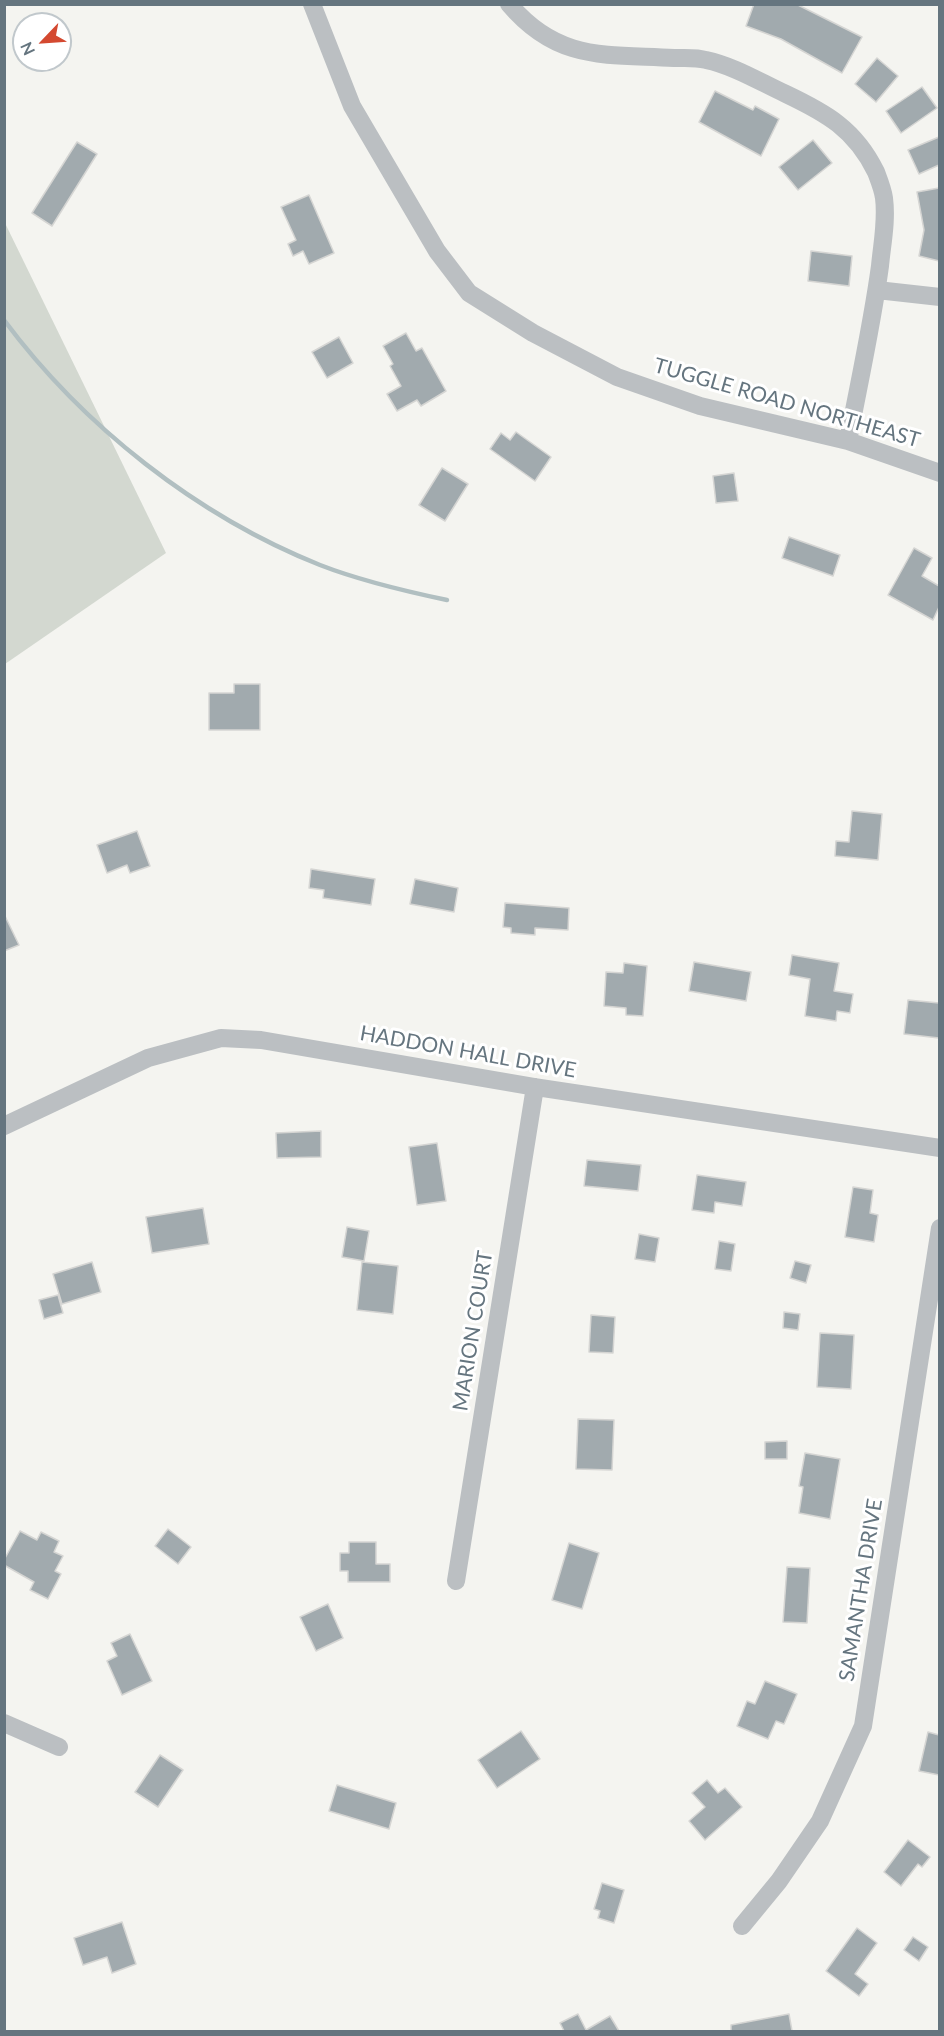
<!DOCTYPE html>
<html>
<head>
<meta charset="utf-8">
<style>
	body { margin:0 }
	#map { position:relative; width:944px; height:2036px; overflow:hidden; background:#f4f4f0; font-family:Lato,sans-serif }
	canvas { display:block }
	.frame { position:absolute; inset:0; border:6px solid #65757f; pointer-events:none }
	.north { position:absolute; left:12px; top:12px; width:60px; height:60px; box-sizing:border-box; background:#fff; border:2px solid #c1c8cc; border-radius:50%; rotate:245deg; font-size:16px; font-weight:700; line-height:24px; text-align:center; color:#65757f }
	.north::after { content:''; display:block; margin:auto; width:21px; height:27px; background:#d44930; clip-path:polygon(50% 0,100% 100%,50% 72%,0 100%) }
</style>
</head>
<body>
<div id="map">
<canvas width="944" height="2036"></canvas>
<div class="frame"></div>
<div class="north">N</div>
</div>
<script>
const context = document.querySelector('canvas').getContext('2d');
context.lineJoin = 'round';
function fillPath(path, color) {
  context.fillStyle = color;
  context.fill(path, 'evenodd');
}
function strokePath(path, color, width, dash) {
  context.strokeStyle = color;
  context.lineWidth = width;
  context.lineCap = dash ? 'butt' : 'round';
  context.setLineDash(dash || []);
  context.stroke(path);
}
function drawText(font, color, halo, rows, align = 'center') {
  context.font = font + ' Lato,sans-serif';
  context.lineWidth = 6;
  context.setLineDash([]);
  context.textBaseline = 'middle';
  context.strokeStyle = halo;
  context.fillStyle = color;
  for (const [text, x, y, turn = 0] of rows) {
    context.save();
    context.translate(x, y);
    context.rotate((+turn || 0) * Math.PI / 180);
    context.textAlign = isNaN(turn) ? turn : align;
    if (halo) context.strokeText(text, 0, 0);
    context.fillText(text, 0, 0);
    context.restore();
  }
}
fillPath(new Path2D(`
	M 4,221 L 166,553 L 5,664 L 4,664 Z`), '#d3d8d0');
strokePath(new Path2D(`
	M 4,320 C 83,426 197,516 320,565 C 361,581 404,591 447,600`), '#b1bfc1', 4.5);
const building = new Path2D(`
	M 754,4 L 796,4 L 862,37 L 842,73 L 781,39 L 746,26 Z
	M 877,58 L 898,76 L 876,102 L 855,84 Z
	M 922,87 L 937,108 L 901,133 L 886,111 Z
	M 715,91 L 753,110 L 755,106 L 779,119 L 761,156 L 699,122 Z
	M 939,137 L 939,165 L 919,174 L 908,150 Z
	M 813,140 L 832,163 L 798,190 L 779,167 Z
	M 77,142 L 97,154 L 52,226 L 32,213 Z
	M 939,188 L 939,261 L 919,256 L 924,230 L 917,192 Z
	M 309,195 L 334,253 L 309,264 L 303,251 L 293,256 L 288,244 L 296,240 L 281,207 Z
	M 811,251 L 852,256 L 849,286 L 808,281 Z
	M 406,333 L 416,351 L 422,348 L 446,391 L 421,406 L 417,400 L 397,411 L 387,394 L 401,386 L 390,366 L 393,364 L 383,346 Z
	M 339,337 L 353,363 L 327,378 L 312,352 Z
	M 516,432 L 551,457 L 535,481 L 490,449 L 501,433 L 510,440 Z
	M 442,468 L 468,484 L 445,521 L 419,505 Z
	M 734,473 L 738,501 L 716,503 L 713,476 Z
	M 789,537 L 840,555 L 833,576 L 782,558 Z
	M 914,548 L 932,558 L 922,576 L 939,586 L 939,607 L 933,620 L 888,595 Z
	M 234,684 L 260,684 L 260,730 L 209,730 L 209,693 L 234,693 Z
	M 852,811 L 882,814 L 878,860 L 835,856 L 836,841 L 849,842 Z
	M 137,831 L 150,866 L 130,873 L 127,865 L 107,873 L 97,845 Z
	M 311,869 L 375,879 L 371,905 L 323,898 L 324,890 L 309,888 Z
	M 415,879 L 458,888 L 454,912 L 410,904 Z
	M 505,903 L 569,908 L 568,930 L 535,928 L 535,935 L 511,933 L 511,928 L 503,927 Z
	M 4,914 L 19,945 L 4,951 Z
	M 792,955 L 839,963 L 834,991 L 853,994 L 850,1013 L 837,1011 L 836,1021 L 805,1016 L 810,979 L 789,975 Z
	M 694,962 L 751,972 L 746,1001 L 689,991 Z
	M 624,963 L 647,966 L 643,1016 L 626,1015 L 626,1008 L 604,1006 L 606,972 L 623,973 Z
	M 908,1000 L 939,1003 L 939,1038 L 904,1034 Z
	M 321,1131 L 321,1157 L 277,1158 L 276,1133 Z
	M 437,1143 L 446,1201 L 417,1205 L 409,1147 Z
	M 587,1160 L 641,1165 L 638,1191 L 584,1186 Z
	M 697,1175 L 746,1182 L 742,1206 L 715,1202 L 714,1213 L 692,1210 Z
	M 853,1187 L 873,1190 L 870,1213 L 878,1215 L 874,1242 L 845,1237 Z
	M 203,1208 L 209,1244 L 152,1253 L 146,1217 Z
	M 347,1227 L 369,1231 L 364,1261 L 342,1257 Z
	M 639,1234 L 659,1238 L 655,1262 L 635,1259 Z
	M 719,1241 L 735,1244 L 731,1271 L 715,1269 Z
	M 795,1261 L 811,1265 L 806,1283 L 790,1278 Z
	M 92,1262 L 101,1292 L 62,1304 L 53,1274 Z
	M 362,1262 L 398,1266 L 393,1314 L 357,1310 Z
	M 58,1295 L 63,1313 L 44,1319 L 39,1300 Z
	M 784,1312 L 800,1314 L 798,1330 L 783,1328 Z
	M 591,1315 L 615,1317 L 613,1353 L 589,1352 Z
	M 820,1333 L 854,1335 L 851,1389 L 817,1387 Z
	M 578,1419 L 614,1420 L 612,1470 L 576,1469 Z
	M 787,1441 L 787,1459 L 765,1459 L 765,1442 Z
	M 805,1453 L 840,1459 L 830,1519 L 799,1513 L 803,1487 L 799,1486 Z
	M 168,1529 L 191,1547 L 178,1564 L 155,1546 Z
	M 20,1531 L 37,1540 L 41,1532 L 59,1541 L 54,1552 L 63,1556 L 55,1571 L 61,1574 L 48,1599 L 30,1590 L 34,1582 L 4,1565 L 4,1560 Z
	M 349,1542 L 376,1542 L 376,1564 L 390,1564 L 390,1582 L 348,1582 L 348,1571 L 340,1571 L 340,1553 L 349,1553 Z
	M 569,1543 L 599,1553 L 582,1609 L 552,1600 Z
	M 787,1567 L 810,1568 L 807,1623 L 783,1622 Z
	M 328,1604 L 343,1638 L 316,1651 L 300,1617 Z
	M 130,1634 L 152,1681 L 122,1695 L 107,1661 L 117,1656 L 111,1643 Z
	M 765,1681 L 797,1694 L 784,1724 L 776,1721 L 768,1739 L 737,1726 L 747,1701 L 755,1704 Z
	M 521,1731 L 540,1759 L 497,1788 L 478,1760 Z
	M 928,1732 L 939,1735 L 939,1775 L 919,1771 Z
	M 160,1755 L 183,1770 L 158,1807 L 135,1792 Z
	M 707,1780 L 718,1793 L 725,1788 L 742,1807 L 705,1840 L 689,1821 L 705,1807 L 692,1793 Z
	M 337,1785 L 396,1803 L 389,1829 L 329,1811 Z
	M 908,1840 L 930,1857 L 922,1867 L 918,1864 L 901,1886 L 884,1872 Z
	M 602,1883 L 624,1890 L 614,1923 L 598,1918 L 600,1911 L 594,1909 Z
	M 122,1922 L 136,1964 L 112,1973 L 107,1957 L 83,1965 L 74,1938 Z
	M 857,1928 L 877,1943 L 855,1974 L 868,1984 L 859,1996 L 826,1971 Z
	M 913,1937 L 928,1947 L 919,1961 L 904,1950 Z
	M 578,2014 L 586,2030 L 610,2016 L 619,2031 L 564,2031 L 560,2023 Z
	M 789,2014 L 792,2031 L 731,2031 L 731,2025 Z`);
fillPath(building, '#a1aaae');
strokePath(building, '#d5d5d3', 1.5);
strokePath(new Path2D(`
	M 312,4 L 352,106 L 437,251 L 469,293 L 533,333 L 617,377 L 700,406 L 848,441 L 940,473
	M 509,4 C 558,62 606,54 674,58 C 685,58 696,57 706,60 C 734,66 760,82 786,94 C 826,113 855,129 876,172 C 879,180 883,190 884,198 C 887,221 882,244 880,266 C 872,325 859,383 848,441
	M 877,290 L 940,297
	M 4,1126 L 148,1058 L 221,1038 L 261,1040 L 535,1087 L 940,1148
	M 456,1581 L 535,1087
	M 4,1723 L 59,1747
	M 742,1926 L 779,1881 L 820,1821 L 863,1726 L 940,1228`), '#bbbfc2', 18);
drawText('21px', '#65757f', '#fff', [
	["TUGGLE ROAD NORTHEAST",787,403,16],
	["HADDON HALL DRIVE",468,1052,10],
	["MARION COURT",473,1331,-81],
	["SAMANTHA DRIVE",861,1590,-81]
]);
</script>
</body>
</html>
